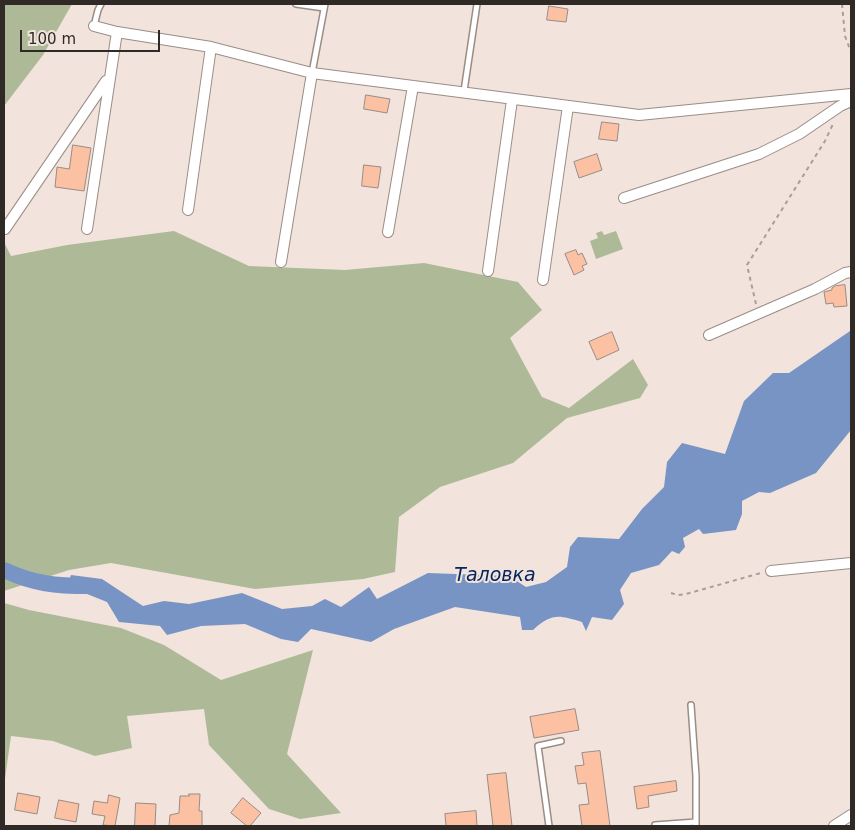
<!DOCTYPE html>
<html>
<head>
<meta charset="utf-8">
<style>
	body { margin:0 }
	#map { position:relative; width:855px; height:830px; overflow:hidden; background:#f2e3dc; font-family:"DejaVu Sans",sans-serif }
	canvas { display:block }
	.frame { position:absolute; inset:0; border:5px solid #302a27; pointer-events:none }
	.scale { position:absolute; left:20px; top:30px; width:140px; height:22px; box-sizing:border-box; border:2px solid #302a27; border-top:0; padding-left:6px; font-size:15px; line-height:18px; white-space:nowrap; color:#302a27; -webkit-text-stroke:4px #f2e3dc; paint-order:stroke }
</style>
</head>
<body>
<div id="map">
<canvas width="855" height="830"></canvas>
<div class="frame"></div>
<div class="scale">100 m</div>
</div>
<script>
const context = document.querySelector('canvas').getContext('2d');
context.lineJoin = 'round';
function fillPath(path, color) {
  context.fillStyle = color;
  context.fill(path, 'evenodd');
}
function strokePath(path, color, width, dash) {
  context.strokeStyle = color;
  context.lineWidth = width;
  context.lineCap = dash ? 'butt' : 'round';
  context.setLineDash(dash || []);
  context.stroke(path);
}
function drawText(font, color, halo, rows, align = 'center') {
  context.font = font + ' "DejaVu Sans",sans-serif';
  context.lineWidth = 4;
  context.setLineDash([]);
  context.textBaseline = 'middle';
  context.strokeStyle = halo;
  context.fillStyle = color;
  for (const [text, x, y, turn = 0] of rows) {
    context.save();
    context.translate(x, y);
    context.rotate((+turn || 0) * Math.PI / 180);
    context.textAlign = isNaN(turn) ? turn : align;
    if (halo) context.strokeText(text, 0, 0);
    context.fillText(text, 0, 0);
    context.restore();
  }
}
fillPath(new Path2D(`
	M 4,4 L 72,4 L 43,55 L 4,106 Z
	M 174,231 L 249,266 L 345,270 L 424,263 L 518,282 L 542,310 L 510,338 L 542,397 L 569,408 L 633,359 L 648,385 L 640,398 L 567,418 L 513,463 L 440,487 L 399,517 L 395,572 L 363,579 L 255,589 L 111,563 L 69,570 L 4,591 L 4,242 L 11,256 L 67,245 Z
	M 602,231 L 604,235 L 616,231 L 623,249 L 596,259 L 590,241 L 598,238 L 596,233 Z
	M 4,603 L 29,610 L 121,628 L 164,645 L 221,680 L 313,650 L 287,754 L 341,813 L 300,819 L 269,809 L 209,745 L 204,709 L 127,716 L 132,748 L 95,756 L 53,741 L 11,736 L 5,779 L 4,778 Z`), '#aeba97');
fillPath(new Path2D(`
	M 850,331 L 851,430 L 816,473 L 770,493 L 759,492 L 742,501 L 742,514 L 736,530 L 703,534 L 699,529 L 683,538 L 685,547 L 679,554 L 672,551 L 659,565 L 631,573 L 620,590 L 624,604 L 612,620 L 592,617 L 586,631 L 582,622 C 558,615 552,613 533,630 L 522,630 L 520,617 L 455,607 L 394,629 L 371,642 L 311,629 L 298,642 L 281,639 L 245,624 L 201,626 L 167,635 L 160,626 L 119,622 L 107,602 L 67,586 L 71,575 L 102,579 L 143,606 L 164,601 L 189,604 L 242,593 L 282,609 L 312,606 L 325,599 L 341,607 L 369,587 L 377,599 L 428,573 L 509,576 L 526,587 L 546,582 L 567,567 L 570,547 L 578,537 L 619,539 L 642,509 L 664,487 L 667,462 L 682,443 L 725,454 L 744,401 L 773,373 L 789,373 Z`), '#7894c4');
strokePath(new Path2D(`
	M 4,570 C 34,584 56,586 89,586`), '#7894c4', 16);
const building = new Path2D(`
	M 549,6 L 568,9 L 566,22 L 547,20 Z
	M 366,95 L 390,99 L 387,113 L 364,109 Z
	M 602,122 L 619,124 L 617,141 L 599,139 Z
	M 73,145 L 91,148 L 84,191 L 55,187 L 57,167 L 69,169 Z
	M 597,154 L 602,170 L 579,178 L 574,162 Z
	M 364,165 L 381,167 L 378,188 L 362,186 Z
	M 576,250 L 578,255 L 582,253 L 587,264 L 582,266 L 584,270 L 574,275 L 565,254 Z
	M 845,285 L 847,306 L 834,307 L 833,303 L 826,304 L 824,292 L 832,290 L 832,288 L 835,286 Z
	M 612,332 L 619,350 L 597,360 L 589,342 Z
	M 575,709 L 579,730 L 534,738 L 530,717 Z
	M 600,751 L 610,826 L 582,826 L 579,805 L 589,804 L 586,783 L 578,784 L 575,766 L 584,765 L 582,753 Z
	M 506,773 L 512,826 L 493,826 L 487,775 Z
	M 676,781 L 677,791 L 648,796 L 649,807 L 637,809 L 634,787 Z
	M 18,793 L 40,797 L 37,814 L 15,810 Z
	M 189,794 L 200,794 L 199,811 L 202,811 L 202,826 L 169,826 L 170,815 L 179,813 L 180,796 L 189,796 Z
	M 109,795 L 120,798 L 115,826 L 103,825 L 105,816 L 92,814 L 94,801 L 107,803 Z
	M 243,798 L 261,813 L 250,826 L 247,826 L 231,813 Z
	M 59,800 L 79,804 L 76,822 L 55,818 Z
	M 136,803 L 156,804 L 155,826 L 135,826 Z
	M 476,811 L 477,826 L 446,826 L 445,814 Z`);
fillPath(building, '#fcc1a3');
strokePath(building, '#998b85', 1);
const lane = new Path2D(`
	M 296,4 L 324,8
	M 94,26 L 98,10 L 101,4
	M 312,73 L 325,4
	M 464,91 L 477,4
	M 691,705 L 696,776 L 696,826
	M 655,825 L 696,822
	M 549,826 L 538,746 L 561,741`);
const street = new Path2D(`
	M 94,26 L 117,32 L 211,47 L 312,73 L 639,115 L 851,94
	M 624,198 L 759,154 L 799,134 L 840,106 L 851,101
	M 188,210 L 211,47
	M 5,229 L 106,81
	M 87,229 L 117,32
	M 388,232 L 413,86
	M 281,262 L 312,73
	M 488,271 L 512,100
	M 543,280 L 568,106
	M 709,335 L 815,289 L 845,273 L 851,272
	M 771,571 L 851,563
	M 834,826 L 851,815`);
strokePath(lane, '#9a8d86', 8);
strokePath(street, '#9a8d86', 12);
strokePath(new Path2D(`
	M 842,4 L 845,36 L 851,52
	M 756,304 L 747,265 L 825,141 L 833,124
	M 671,593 L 678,595 L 686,594 L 761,573`), '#aa9e99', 2, [4, 4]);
strokePath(lane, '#fff', 5);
strokePath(street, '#fff', 10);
drawText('italic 19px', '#072660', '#f2e3dc', [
	["Таловка",495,576]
]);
</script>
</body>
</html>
